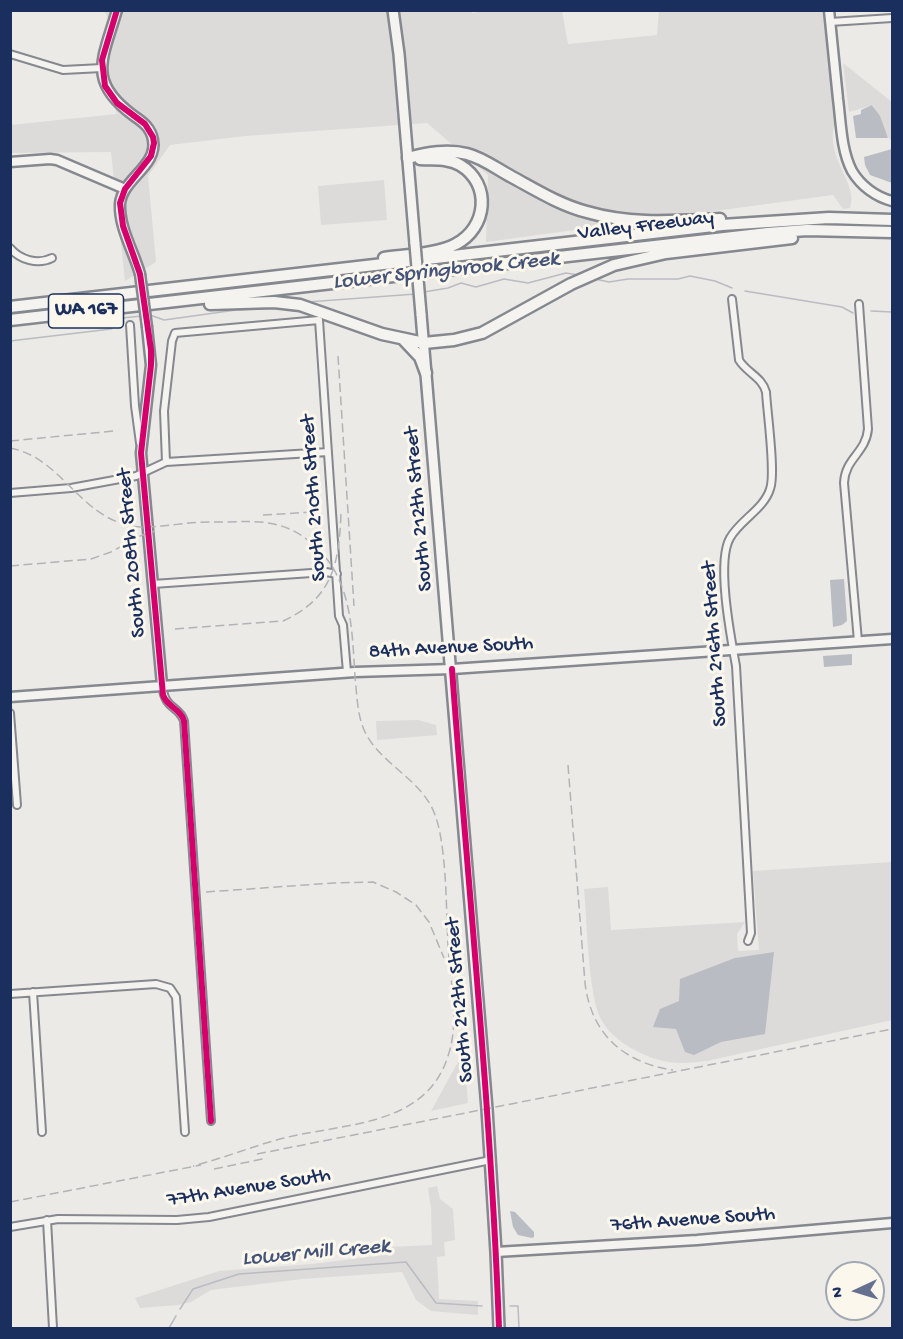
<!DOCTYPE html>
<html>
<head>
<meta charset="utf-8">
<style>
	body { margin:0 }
	#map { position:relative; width:903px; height:1339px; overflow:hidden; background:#eceae6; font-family:"Gochi Hand",sans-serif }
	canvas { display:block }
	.frame { position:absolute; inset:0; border:12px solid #1b2f5e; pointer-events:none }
	.north { position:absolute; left:825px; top:1261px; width:60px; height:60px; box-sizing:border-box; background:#fbf7ec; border:2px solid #a1a7b3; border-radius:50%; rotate:266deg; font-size:16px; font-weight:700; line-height:24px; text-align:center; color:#1b2f5e }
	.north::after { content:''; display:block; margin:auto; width:21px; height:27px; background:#64708e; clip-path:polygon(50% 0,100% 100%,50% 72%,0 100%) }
</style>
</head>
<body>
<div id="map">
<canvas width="903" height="1339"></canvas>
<div class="frame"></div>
<div class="north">N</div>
</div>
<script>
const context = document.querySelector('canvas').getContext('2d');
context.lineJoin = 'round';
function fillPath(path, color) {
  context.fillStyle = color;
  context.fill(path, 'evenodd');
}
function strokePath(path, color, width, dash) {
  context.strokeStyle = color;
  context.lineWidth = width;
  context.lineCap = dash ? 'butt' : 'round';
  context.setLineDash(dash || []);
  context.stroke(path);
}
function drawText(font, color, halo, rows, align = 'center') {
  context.font = font + ' "Gochi Hand",sans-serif';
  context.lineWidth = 6;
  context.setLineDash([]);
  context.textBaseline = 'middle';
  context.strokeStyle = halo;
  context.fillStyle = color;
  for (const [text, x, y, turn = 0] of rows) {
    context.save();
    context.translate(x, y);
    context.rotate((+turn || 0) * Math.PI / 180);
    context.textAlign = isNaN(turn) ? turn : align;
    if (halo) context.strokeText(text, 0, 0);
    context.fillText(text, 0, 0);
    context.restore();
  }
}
fillPath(new Path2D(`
	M 472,10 L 472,13 L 493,10 L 562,11 L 568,44 L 657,35 L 659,11 L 825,11 L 837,117 C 820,155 860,183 850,208 L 843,209 L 833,195 L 486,242 L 488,175 L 427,123 L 245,136 L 170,145 L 148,176 L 156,262 L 125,281 L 111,152 L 11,153 L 10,125 L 117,114 L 102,68 L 113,27 L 104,11 Z
	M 843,63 L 892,102 L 892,141 C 883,134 879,116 873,105 L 849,112 Z
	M 384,180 L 387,220 L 321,225 L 318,186 Z
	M 418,720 L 436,725 L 437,735 L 377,740 L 376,721 Z
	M 892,862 L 892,1020 L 707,1061 C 698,1062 689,1063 680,1063 C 653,1063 615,1044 602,1021 C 588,997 587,919 584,889 L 608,887 L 611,930 L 745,922 L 737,934 L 738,951 L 759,950 L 753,871 Z
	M 464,1051 L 468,1103 L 431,1111 Z
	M 437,1186 L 440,1199 L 453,1209 L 455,1240 L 444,1242 L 445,1256 L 437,1257 L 439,1299 L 478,1301 L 478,1315 L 431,1311 L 416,1300 L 402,1272 L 302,1279 L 211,1290 L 191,1302 L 178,1305 L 140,1308 L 135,1298 L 219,1271 L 312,1264 L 385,1255 L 388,1247 L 432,1245 L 431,1208 L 428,1188 Z`), '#dcdbd9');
fillPath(new Path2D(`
	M 872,105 L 880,116 L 888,138 L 856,138 L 853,116 L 861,114 L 861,110 Z
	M 892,149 L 892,183 L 870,175 L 865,165 L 864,157 Z
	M 844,579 L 847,621 L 842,625 L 833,627 L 830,580 Z
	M 852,654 L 852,665 L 824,667 L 823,656 Z
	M 774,952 L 765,1034 L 721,1042 L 694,1055 L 685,1052 L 676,1029 L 653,1027 L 660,1009 L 679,1001 L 680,979 L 735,958 Z
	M 510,1211 L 515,1212 L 534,1232 L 534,1237 L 532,1238 L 518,1235 L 513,1227 Z`), '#b9bcc3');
strokePath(new Path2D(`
	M 595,279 L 609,282 L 628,279 L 678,279 L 690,276 L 715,281 L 732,288
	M 745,291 L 842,307 L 853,313
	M 424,292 L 448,288 L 461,283 L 476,287 L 504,279 L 528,283 L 566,273 L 579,275
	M 307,302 L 416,294
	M 871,311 L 892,312
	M 150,315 L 164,320 L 236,310 L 277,308 L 294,311
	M 10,341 L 111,329 L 122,318 L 142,316
	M 510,1306 L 518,1306 L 519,1328
	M 180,1309 L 193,1289 L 239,1274 L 406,1262 L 436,1303 L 482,1306
	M 169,1328 L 176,1316`), '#b9bcc3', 1.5);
const street = new Path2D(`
	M 830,22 L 892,18
	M 10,54 L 63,70 L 102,68
	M 10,248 C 20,260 38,265 52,258
	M 732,299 L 739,360 C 747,373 762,377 766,392 C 767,412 776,474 770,489 C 764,509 740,520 730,538 C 716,562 731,638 736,666 L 751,933 L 748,941
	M 130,325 L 135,406 L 140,443
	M 166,462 L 164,411 L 172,341 L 175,333 L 319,320 L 339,616 L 343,625 L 347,672
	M 10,493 L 71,488 L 136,476 L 166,462 L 328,452
	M 153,584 L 326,572 L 337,574
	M 858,641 L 844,483 C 845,458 866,453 868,429 L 859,304
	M 162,685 C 165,711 179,705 184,721 L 211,1121
	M 10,713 L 17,805
	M 33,992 L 42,1132
	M 10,994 L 156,984 L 170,988 L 176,997 L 185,1132
	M 47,1220 L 53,1328
	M 10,1227 L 58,1219 L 177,1220 L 209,1217 L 491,1160`);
const secondary = new Path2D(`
	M 117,10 C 103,59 86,81 134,116 C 143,122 151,128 153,140 C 158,166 122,179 120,204 C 119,228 134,252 140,274
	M 829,10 C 832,40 835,69 838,99 C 841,122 841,150 852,171 C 861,186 876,197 892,201
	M 10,162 L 50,159 L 57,160 L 125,189
	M 147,327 L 151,365 L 141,453 L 162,685
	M 10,697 L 355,672 L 452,669 L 892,639
	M 496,1252 L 697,1240 L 892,1223`);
const primary = new Path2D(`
	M 393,10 L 399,54 L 415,244
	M 421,314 L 487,1109 L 496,1252 L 499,1328`);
const highway = new Path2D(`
	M 408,158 C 427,153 447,149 467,154 C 483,158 497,169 512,177 C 536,190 560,205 587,212 C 631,225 675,221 720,219
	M 384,258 C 405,255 438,254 456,244 C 487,228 492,184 460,165 C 448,158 434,160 420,159
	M 210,304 L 274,302 L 300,305 L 382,334 L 424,343 L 454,340 L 482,333 L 571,284 L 614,265 L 666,253 L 792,238
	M 10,307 L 722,225 L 829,218 L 892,220
	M 10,320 L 768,233 L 807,230 L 892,232
	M 403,339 L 420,357 L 426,373`);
strokePath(street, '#85888f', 10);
strokePath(secondary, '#85888f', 13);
strokePath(primary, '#85888f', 14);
strokePath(highway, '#85888f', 15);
strokePath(street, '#f4f3ef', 6);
strokePath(secondary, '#f4f3ef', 8);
strokePath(primary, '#f4f3ef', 9);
strokePath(highway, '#f4f3ef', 10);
strokePath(new Path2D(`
	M 338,356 L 354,606
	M 10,441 L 114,431
	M 10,448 C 60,457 78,513 127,525 C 144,529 162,526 180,524 C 195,522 211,522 227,522 C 259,521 284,520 310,542 C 352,575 352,629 355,677 C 357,695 357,713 364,730 C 379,763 418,777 433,810 C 447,840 446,909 448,945 C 450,981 460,1021 448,1056 C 426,1127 344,1123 284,1138 C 253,1146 224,1158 193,1166
	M 263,515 L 313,512
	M 10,566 L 91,559 L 111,552 L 140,536 L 155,531
	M 175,629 L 283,621 C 333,598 339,564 341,513
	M 568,765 L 585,983 C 591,1034 624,1063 673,1070
	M 206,892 L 333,883 L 373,882 L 396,892 L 416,905 L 429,922 L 444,958
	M 257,1154 L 892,1029
	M 214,1169 L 267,1158
	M 10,1202 L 201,1165`), '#b1b3b6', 1.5, [9, 4.5]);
const secondaryBridge = new Path2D(`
	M 140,274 L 147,327`);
const primaryBridge = new Path2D(`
	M 415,244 L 421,314`);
strokePath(secondaryBridge, '#85888f', 13, []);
strokePath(primaryBridge, '#85888f', 14, []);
strokePath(secondaryBridge, '#f4f3ef', 8);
strokePath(primaryBridge, '#f4f3ef', 9);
strokePath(new Path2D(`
	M 117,10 L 102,60 L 105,86 L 117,103 L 145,124 L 153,137 L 154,143 L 151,156 L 125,189 L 120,203 L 123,226 L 140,274 L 151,350 L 151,365 L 141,453 L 163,695 C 167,707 181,709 184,721 L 211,1121
	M 452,669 C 468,888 491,1108 499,1328`), '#d6006c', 6);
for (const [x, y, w] of [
	[86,311,75]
]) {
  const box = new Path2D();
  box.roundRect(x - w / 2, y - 17, w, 34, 4.5);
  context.fillStyle = '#fbf7ec';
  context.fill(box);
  strokePath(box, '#1b2f5e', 1.5);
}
drawText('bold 20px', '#1b2f5e', null, [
	["WA 167",86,311]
]);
drawText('21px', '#1b2f5e', '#fbf7ec', [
	["Valley Freeway",646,227,-7],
	["South 210th Street",315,498,-94],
	["South 212th Street",420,509,-95],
	["South 208th Street",133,553,-95],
	["South 216th Street",716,644,-94],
	["84th Avenue South",451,649,-3],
	["South 212th Street",461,1000,-95],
	["77th Avenue South",249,1189,-9],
	["76th Avenue South",693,1221,-4]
]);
drawText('italic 22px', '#445378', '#fbf7ec', [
	["Lower Springbrook Creek",446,272,-6],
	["Lower Mill Creek",316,1254,-5]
]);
</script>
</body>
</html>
